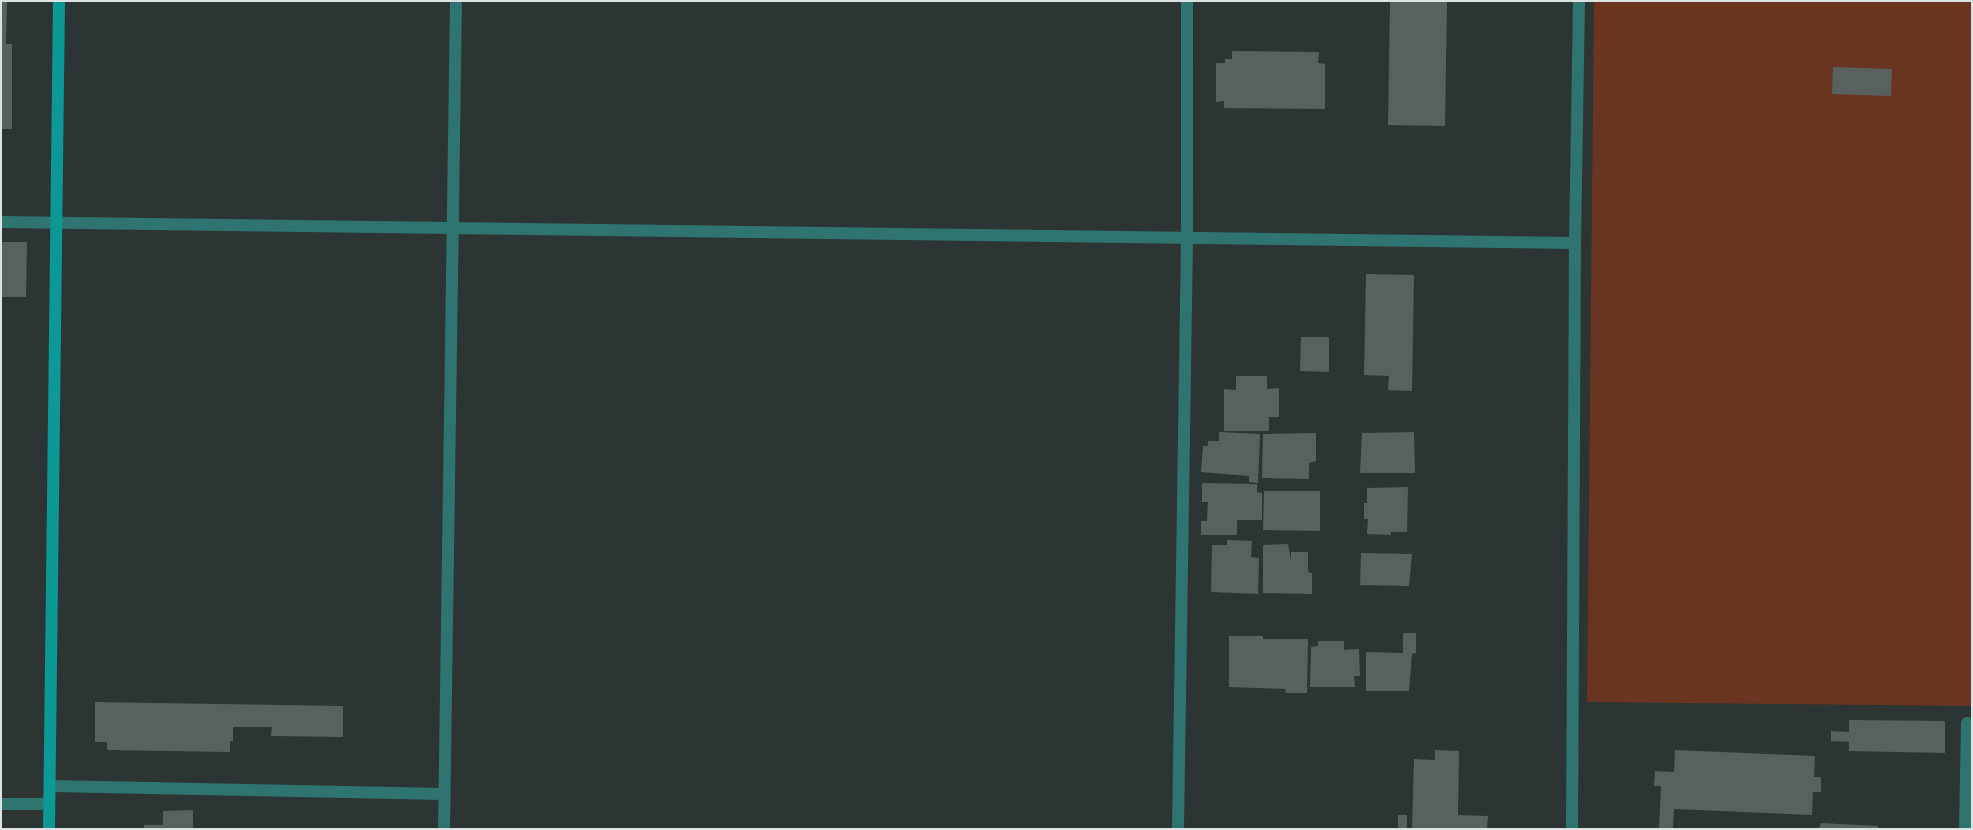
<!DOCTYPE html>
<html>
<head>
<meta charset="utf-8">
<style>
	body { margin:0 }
	#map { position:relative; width:1973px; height:830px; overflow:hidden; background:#2c3434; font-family:Raleway,sans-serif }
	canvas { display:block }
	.frame { position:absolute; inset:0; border:2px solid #dde2e2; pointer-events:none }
</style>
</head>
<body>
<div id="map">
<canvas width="1973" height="830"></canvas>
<div class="frame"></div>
</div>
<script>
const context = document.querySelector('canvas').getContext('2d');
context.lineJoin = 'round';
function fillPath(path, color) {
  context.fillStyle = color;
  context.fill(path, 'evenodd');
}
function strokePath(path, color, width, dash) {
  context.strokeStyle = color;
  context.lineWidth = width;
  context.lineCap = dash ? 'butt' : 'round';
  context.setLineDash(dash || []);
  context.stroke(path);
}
fillPath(new Path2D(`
	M 1594,1 L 1972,1 L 1972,706 L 1587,702 Z`), '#693520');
fillPath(new Path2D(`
	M 1,1 L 7,1 L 6,44 L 12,44 L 12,129 L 1,129 Z
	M 1390,1 L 1447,1 L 1445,126 L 1388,125 Z
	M 1232,51 L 1319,52 L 1318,63 L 1325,64 L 1325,109 L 1224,108 L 1224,101 L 1216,102 L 1216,63 L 1225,63 L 1225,59 L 1232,59 Z
	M 1833,67 L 1892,69 L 1891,96 L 1832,94 Z
	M 1,242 L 27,242 L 26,297 L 1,297 Z
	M 1366,274 L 1414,275 L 1412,391 L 1388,390 L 1389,376 L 1364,375 Z
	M 1301,337 L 1329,337 L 1329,372 L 1300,371 Z
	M 1236,376 L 1267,376 L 1267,389 L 1279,388 L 1279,417 L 1269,417 L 1269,431 L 1224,431 L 1224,389 L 1236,390 Z
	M 1219,432 L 1260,434 L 1258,483 L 1249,482 L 1249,476 L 1201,472 L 1203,446 L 1208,446 L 1208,441 L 1219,441 Z
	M 1414,432 L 1415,473 L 1360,473 L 1362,433 Z
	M 1316,433 L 1316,461 L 1309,463 L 1309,479 L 1262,478 L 1263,434 Z
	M 1202,483 L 1257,484 L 1257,492 L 1262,493 L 1262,520 L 1237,520 L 1237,535 L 1201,535 L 1201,521 L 1207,521 L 1208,502 L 1202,502 Z
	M 1408,487 L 1407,532 L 1391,532 L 1391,535 L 1367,534 L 1368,519 L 1364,519 L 1364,503 L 1367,503 L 1367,488 Z
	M 1264,491 L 1320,491 L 1320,531 L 1263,530 Z
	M 1227,540 L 1252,541 L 1251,557 L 1259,558 L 1258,594 L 1211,592 L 1212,545 L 1227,545 Z
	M 1288,544 L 1291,561 L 1291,552 L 1308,552 L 1308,572 L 1312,573 L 1312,594 L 1263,593 L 1263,545 Z
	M 1361,553 L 1412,554 L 1409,586 L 1360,585 Z
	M 1403,633 L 1416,633 L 1416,653 L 1412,654 L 1409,691 L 1366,691 L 1366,652 L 1403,653 Z
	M 1229,636 L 1263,636 L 1263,639 L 1308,639 L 1307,693 L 1286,693 L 1285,689 L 1229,687 Z
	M 1318,641 L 1344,641 L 1344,650 L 1359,649 L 1360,676 L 1354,676 L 1355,687 L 1310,687 L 1311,647 L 1318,646 Z
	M 95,702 L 343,706 L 343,737 L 271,736 L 272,727 L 233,727 L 233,741 L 230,741 L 230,752 L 107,750 L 107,742 L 95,742 Z
	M 1849,720 L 1945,721 L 1945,753 L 1849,751 L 1849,742 L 1831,741 L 1831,731 L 1849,732 Z
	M 1435,750 L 1459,751 L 1458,815 L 1488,816 L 1487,829 L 1412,829 L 1414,759 L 1435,760 Z
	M 1675,750 L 1815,756 L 1814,777 L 1821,777 L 1821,792 L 1813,792 L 1812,815 L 1674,809 L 1673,829 L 1659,829 L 1661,786 L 1654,786 L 1655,771 L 1674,772 Z
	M 193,810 L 193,829 L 144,829 L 144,825 L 163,825 L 163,811 Z
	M 1398,815 L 1407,815 L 1407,829 L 1398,829 Z
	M 1821,823 L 1878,826 L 1878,829 L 1819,829 Z`), '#586160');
strokePath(new Path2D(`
	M 1,222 L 1575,243
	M 51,786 L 444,794
	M 1,804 L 49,804
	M 444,829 L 456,1
	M 1178,829 L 1187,238 L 1187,1
	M 1572,829 L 1575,243 L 1579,1
	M 1965,829 L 1967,723`), '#2f7471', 12);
strokePath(new Path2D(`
	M 49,829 L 59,1`), '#0c9894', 12);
</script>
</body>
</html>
